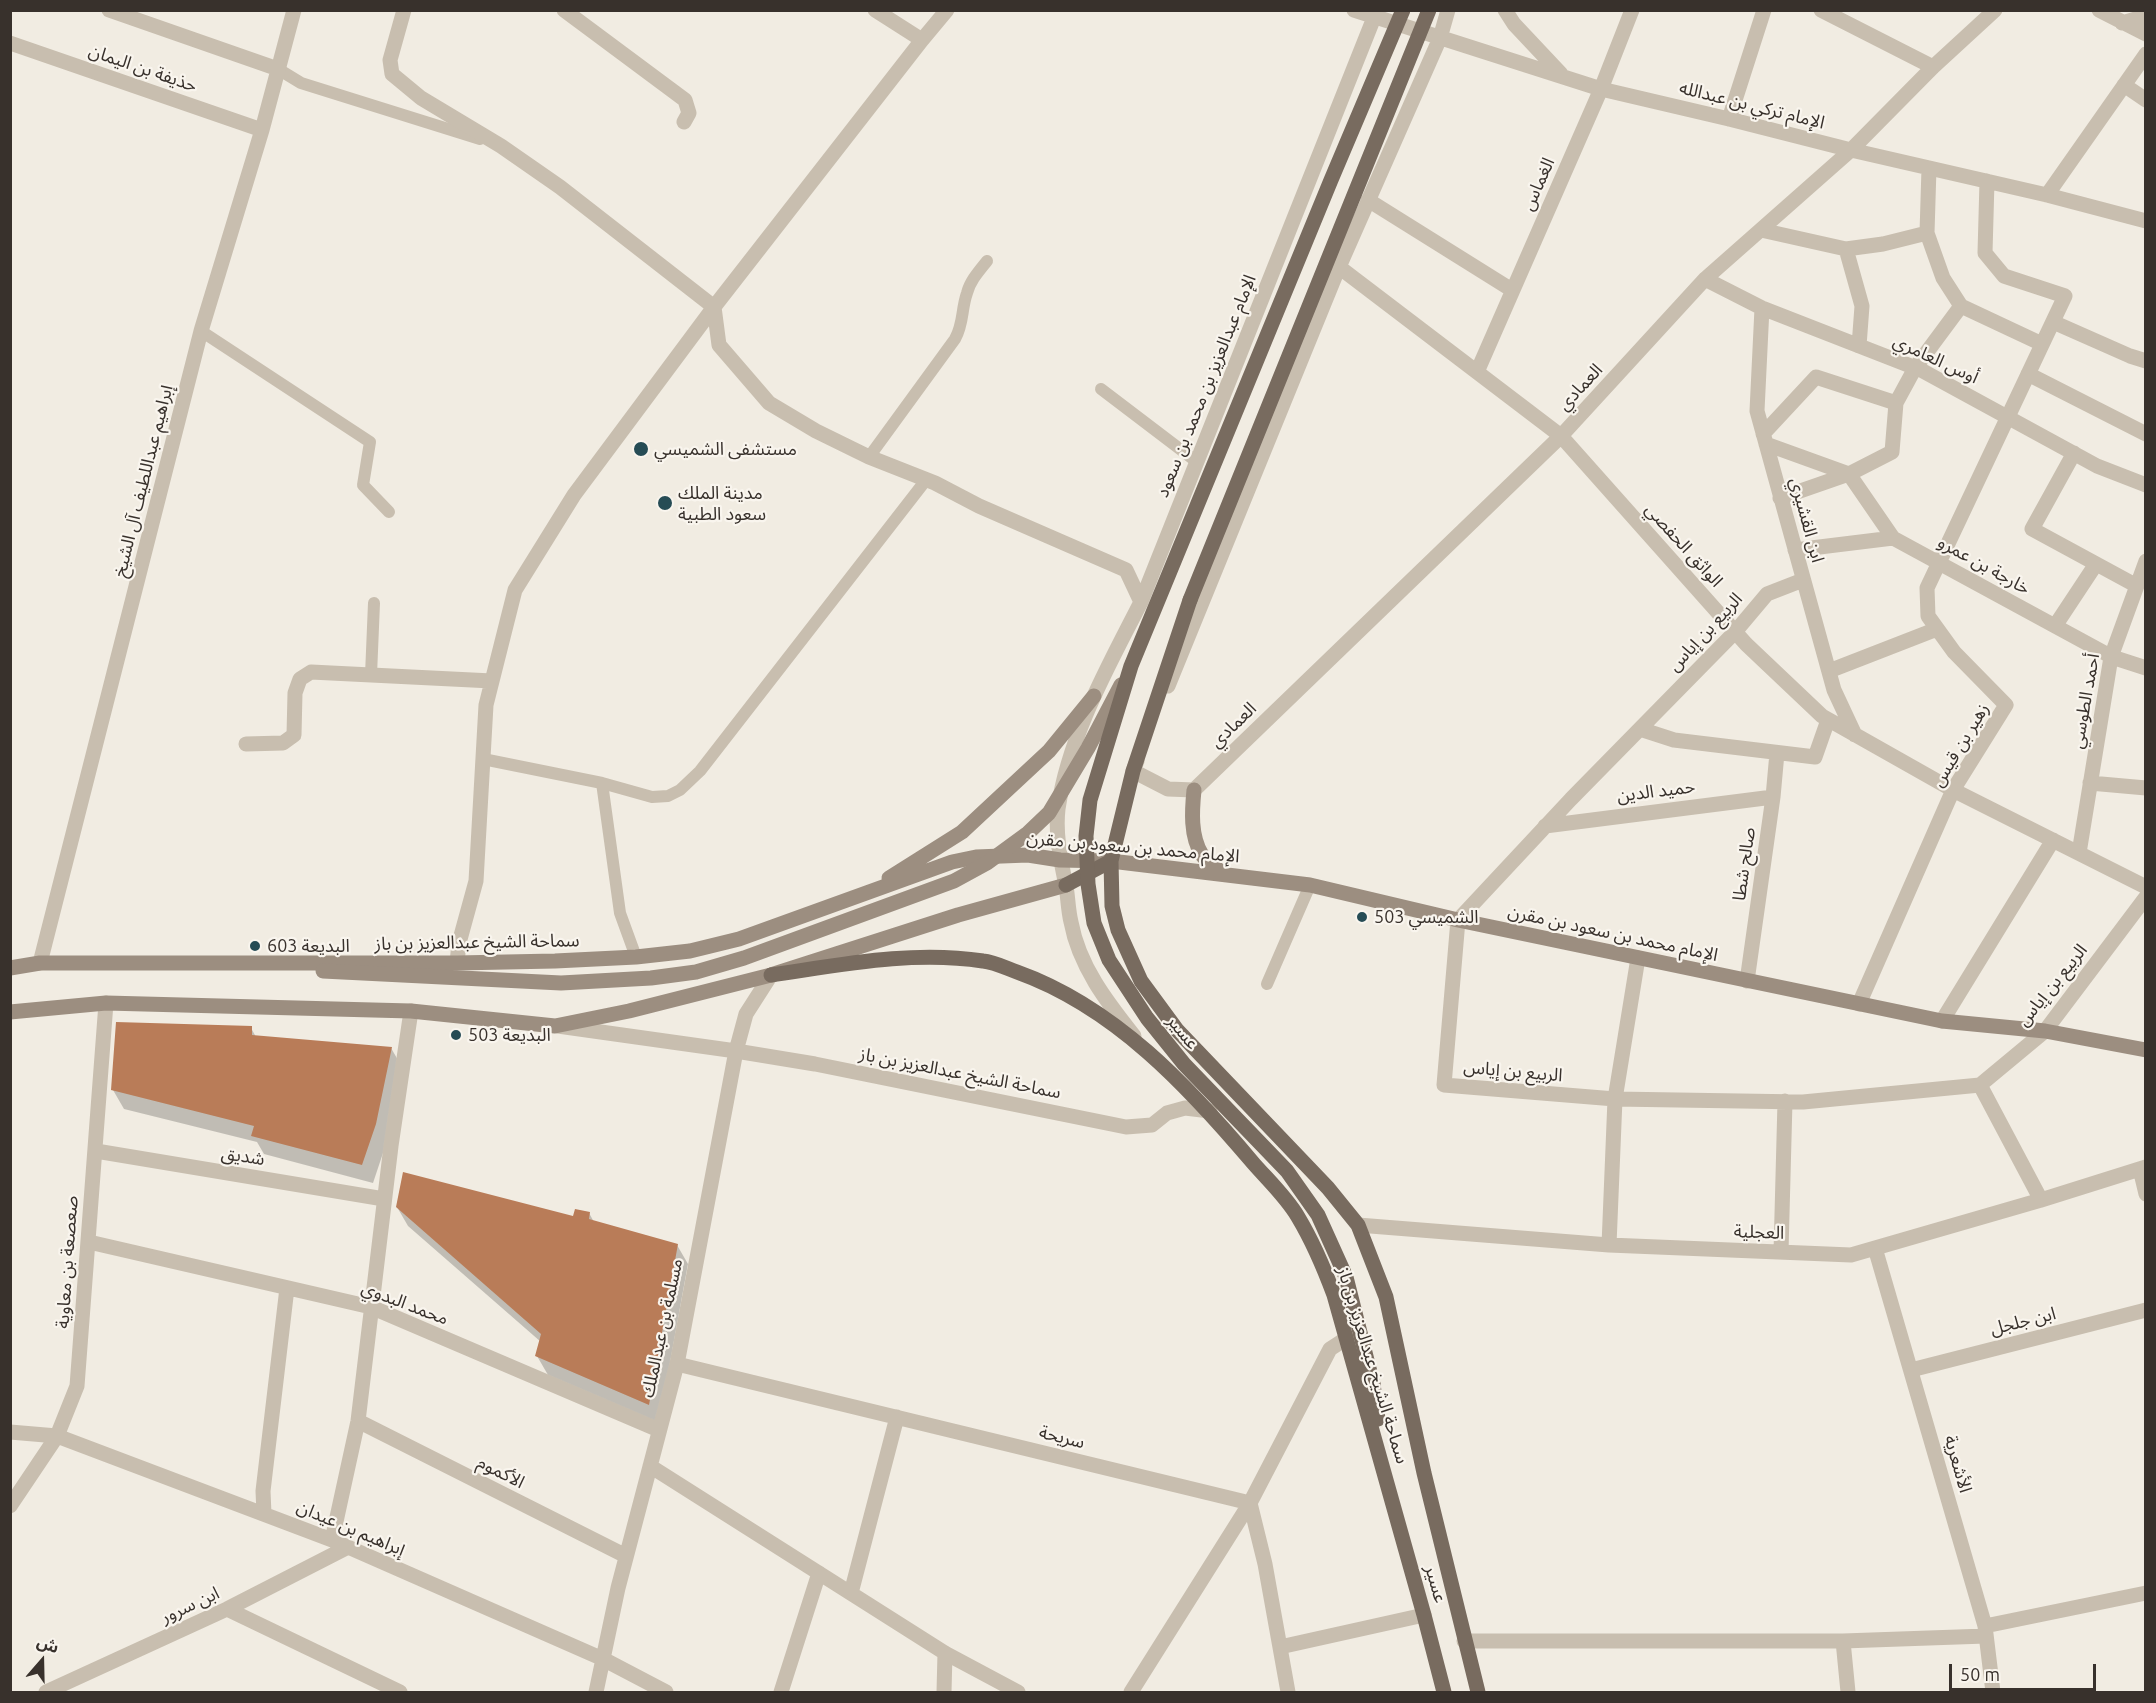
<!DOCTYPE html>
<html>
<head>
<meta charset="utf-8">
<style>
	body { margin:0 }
	#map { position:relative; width:2156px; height:1703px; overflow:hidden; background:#f1ece2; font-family:Ubuntu,"Noto Sans Arabic",sans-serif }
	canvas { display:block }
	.frame { position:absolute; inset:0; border:12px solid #38312c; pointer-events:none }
	.north { position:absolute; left:12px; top:1631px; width:60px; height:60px; -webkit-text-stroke:4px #f9f5ee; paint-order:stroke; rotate:20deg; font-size:16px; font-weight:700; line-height:24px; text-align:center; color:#38312c }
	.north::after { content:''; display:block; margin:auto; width:21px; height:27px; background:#38312c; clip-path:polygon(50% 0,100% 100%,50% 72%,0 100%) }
	.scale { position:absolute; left:1949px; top:1664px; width:147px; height:27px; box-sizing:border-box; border:3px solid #38312c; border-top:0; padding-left:8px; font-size:18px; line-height:21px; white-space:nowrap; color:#38312c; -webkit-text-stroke:4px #f9f5ee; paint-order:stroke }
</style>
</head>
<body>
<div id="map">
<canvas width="2156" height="1703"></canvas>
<div class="frame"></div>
<div class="north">ش</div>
<div class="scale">50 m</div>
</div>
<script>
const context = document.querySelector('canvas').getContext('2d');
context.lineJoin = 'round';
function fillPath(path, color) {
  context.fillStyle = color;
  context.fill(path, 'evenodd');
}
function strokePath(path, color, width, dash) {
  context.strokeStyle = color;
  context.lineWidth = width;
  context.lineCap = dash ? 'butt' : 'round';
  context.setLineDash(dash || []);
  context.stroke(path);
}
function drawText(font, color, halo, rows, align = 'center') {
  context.font = font + ' Ubuntu,"Noto Sans Arabic",sans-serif';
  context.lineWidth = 4.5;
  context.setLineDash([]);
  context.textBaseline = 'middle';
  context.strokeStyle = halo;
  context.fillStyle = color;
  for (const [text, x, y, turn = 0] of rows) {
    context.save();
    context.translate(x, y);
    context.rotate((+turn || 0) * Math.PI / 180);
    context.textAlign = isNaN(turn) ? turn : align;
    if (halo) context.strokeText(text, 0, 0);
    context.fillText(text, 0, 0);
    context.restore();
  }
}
fillPath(new Path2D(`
	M 251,1028 L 256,1037 L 391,1048 L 402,1067 L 386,1144 L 373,1183 L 264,1154 L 257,1142 L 124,1109 L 113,1090 Z
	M 397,1207 L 574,1217 L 589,1213 L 594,1222 L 677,1245 L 688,1264 L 659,1423 L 548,1375 L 537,1356 L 541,1342 L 408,1226 Z`), '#0003');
fillPath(new Path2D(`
	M 116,1022 L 252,1026 L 252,1035 L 392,1047 L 376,1124 L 362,1165 L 251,1136 L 254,1126 L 111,1090 Z
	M 403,1172 L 573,1216 L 575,1209 L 590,1212 L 589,1219 L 678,1244 L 649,1405 L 535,1356 L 541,1334 L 396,1207 Z`), '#b97c58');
strokePath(new Path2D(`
	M 278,69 L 301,83 L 480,139
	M 201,331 L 370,442 L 363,485 L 389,512
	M 1101,389 L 1197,462
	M 869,457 L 955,339 C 964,323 961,310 967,293 C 970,281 979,271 987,261
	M 371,675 L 374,603
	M 483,759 L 602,783 L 652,797 L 668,796 L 680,790 L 700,771 L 926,480
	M 602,783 L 620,913 L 636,957
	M 1267,984 L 1310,885`), '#c8beaf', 12);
strokePath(new Path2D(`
	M 109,10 L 278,69
	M 404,10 L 390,60 L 392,74 L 421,98 L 501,146 L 560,187 L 714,307 L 719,345 L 769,403 L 816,431 L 869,457 L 935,483 L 979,506 L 1126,570 L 1141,602
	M 564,10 L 685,100 L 689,113 L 684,122
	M 1354,10 L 1601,89 L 1729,119 L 1851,150 L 2047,195 L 2146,221
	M 1505,10 L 1514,24 L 1561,74
	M 1821,10 L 1933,67
	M 2099,10 L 2146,34
	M 2122,23 L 2146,16
	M 922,40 L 947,10
	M 10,43 L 262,130
	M 2124,85 L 2146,100
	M 1729,119 L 1764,10
	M 2047,195 L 2146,54
	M 1368,200 L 1512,290
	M 1761,230 L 1846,249 L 1883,244 L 1927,233
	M 1846,249 L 1862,306 L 1859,346
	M 1339,267 L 1561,436 L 1746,644 L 1822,716 L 1953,790 L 2146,887
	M 1705,279 L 1762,308 L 1921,370 L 2097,466 L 2146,485
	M 1961,306 L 2042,344
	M 1762,308 L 1757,411 L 1834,690 L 1855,735
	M 2053,322 L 2130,356 L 2146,361
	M 1477,372 L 1601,89 L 1632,10
	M 2028,374 L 2146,434
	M 1763,434 L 1816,377 L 1896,403
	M 1766,444 L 1849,474 L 1893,538
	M 2074,453 L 2032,529 L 2137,586
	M 1780,498 L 1849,474 L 1892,452 L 1896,403 L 1915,368 L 1961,306 L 1943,278 L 1927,233 L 1929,168
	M 1795,550 L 1893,538 L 2112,657 L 2146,668
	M 1803,580 L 1767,594 L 1735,632 L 1571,799 L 1458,920 L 1444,1085 L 1615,1099 L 1803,1102 L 1980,1085 L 2045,1031 L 2146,897
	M 2055,626 L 2096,564
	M 1829,671 L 1937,629
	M 1168,686 L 1339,267 L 1440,38 L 1448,10
	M 1640,729 L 1674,740 L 1815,757 L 1828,720
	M 246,744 L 283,743 L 294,735 L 295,693 L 300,679 L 311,672 L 492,681
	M 1137,761 L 1133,771 L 1168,789 L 1194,790 L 1561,436 L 1705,279 L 1851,150 L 1933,67 L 1995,10
	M 2090,783 L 2146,788
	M 1545,826 L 1773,797
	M 2079,853 L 2111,657 L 2146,561
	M 40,963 L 201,331 L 262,130 L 294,10
	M 457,963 L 459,943 L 476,881 L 486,705 L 515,590 L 574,495 L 714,307 L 922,40 L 875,10
	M 1747,981 L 1773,797 L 1777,753
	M 1859,1004 L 1953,790 L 2006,705 L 1954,652 L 1928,616 L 1927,588 L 2065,296 L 2004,276 L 1985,253 L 1987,181
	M 1942,1021 L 2053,840
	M 558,1026 L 736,1051 L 815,1064 L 1126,1127 L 1152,1125 L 1167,1113 L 1185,1108 L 1210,1111
	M 1134,1036 C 1107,1002 1079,966 1071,922 C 1068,910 1068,897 1066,886 C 1061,861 1055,835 1058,809 C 1069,735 1108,667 1141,602 L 1377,10
	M 1980,1085 L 2041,1200
	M 96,1151 L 384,1199
	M 2140,1169 L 2146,1194
	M 1358,1225 L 1609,1245 L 1851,1255 L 2041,1200 L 2146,1167
	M 89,1242 L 371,1307 L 659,1430
	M 1609,1245 L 1615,1099 L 1638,958
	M 1875,1248 L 1985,1626 L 1993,1692
	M 1781,1252 L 1785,1101
	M 677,1364 L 1250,1503
	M 1911,1370 L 2146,1310
	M 358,1421 L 626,1556
	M 10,1432 L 57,1436 L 332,1540 L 603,1659 L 666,1692
	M 650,1466 L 945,1653 L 1018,1692
	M 1250,1503 L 1265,1564 L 1288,1692
	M 10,1506 L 57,1436 L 77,1386 L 106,1003
	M 264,1514 L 263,1491 L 287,1288
	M 332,1540 L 358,1421 L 391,1146 L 411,1011
	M 851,1593 L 897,1417
	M 227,1609 L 400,1692
	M 1985,1626 L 2146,1593
	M 1464,1641 L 1843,1641 L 1986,1636
	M 1843,1641 L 1848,1692
	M 1280,1647 L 1424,1615
	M 46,1692 L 227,1609 L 348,1547
	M 596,1692 L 618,1588 L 677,1364 L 736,1051 L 746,1014 L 771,975
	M 781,1692 L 819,1573
	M 944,1692 L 945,1653
	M 1131,1692 L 1250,1503 L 1330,1349 L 1347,1338`), '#c8beaf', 15);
strokePath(new Path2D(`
	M 1194,790 C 1192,810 1190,836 1202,855 C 1207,862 1217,868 1223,874
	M 889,878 L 962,832 L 1049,751 L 1094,696
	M 10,968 L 40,963 L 457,963 L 555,961 L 636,957 L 690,951 L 739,939 L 952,862 L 976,857 L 1028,855 L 1060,860 L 1111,861 L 1310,885 L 1458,920 L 1942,1021 L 2045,1031 L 2146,1050
	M 10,1012 L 106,1003 L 411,1011 L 555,1026 L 629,1011 L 771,975 L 958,915 L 1066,885`), '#9c8e80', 15);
strokePath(new Path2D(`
	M 1111,861 L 1112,906 L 1118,930 L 1141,981 L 1177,1030 L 1328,1188 L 1358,1225 L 1386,1297 L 1424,1473 L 1478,1692
	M 1066,885 L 1111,861 L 1133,771 L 1190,600
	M 771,975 C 840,965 912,950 983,961 C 994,962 1006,968 1017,972 C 1115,1007 1189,1087 1254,1164 C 1269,1181 1287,1198 1298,1217 C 1313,1242 1324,1268 1334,1295 L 1424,1615 L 1444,1692
	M 1373,1384 L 1378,1419`), '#786b5f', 15);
strokePath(new Path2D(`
	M 323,971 L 561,983 L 651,978 L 696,972 L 744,958 L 954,881 L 987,863 L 1028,833 L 1049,813 L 1088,748 L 1121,685`), '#9c8e80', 15);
strokePath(new Path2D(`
	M 1190,600 L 1429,10
	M 1373,1384 L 1346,1277 L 1318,1215 L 1287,1171 L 1184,1064 L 1147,1018 L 1109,960 L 1094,923 L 1088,884 L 1086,836 L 1090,800 L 1131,666 L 1331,180 L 1403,10`), '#786b5f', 15);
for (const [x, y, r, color] of [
	[641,449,8,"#264c55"],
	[665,503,8,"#264c55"],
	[1362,917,6,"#264c55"],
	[255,946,6,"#264c55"],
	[456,1035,6,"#264c55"]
]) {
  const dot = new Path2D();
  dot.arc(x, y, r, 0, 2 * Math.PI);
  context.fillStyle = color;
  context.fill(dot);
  strokePath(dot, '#f9f5ee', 2);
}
drawText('18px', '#38312c', '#f9f5ee', [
	["حذيفة بن اليمان",143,68,19],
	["الإمام تركي بن عبدالله",1752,105,14],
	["الغماس",1538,184,-66],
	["أوس العامري",1936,359,25],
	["الإمام عبدالعزيز بن محمد بن سعود",1206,386,-68],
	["العمادي",1580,387,-47],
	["إبراهيم عبداللطيف آل الشيخ",143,481,-76],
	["ابن القشيري",1807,520,75],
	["الواثق الحفصي",1684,545,48],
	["خارجة بن عمرو",1984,565,29],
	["الربيع بن إياس",1705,632,-47],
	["أحمد الطوسي",2085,701,-80],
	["العمادي",1233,725,-44],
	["زهير بن قيس",1960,745,-59],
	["حميد الدين",1656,791,-7],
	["الإمام محمد بن سعود بن مقرن",1133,847,5],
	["صالح شطا",1744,864,-82],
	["الإمام محمد بن سعود بن مقرن",1613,933,12],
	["سماحة الشيخ عبدالعزيز بن باز",477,942,-1],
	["الربيع بن إياس",2052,985,-51],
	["عسير",1183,1032,51],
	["الربيع بن إياس",1513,1071,5],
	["سماحة الشيخ عبدالعزيز بن باز",960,1073,11],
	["شديق",243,1156,9],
	["العجلية",1759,1232,2],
	["صعصعة بن معاوية",67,1262,-86],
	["محمد البدوي",405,1303,21],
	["ابن جلجل",2023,1321,-14],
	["مسلمة بن عبدالملك",662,1328,-78],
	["سماحة الشيخ عبدالعزيز بن باز",1373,1365,73],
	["سريحة",1062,1437,14],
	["الأشعرية",1958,1464,74],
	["الأكموم",501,1472,27],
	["إبراهيم بن عيدان",351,1528,23],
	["عسير",1436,1584,74],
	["ابن سرور",190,1605,-25]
]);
drawText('18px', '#38312c', '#f9f5ee', [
	["مستشفى الشميسي",654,449],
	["مدينة الملك",678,493],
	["سعود الطبية",678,514],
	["الشميسي 503",1374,917],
	["البديعة 603",267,946],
	["البديعة 503",468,1035]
], 'left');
</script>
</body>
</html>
